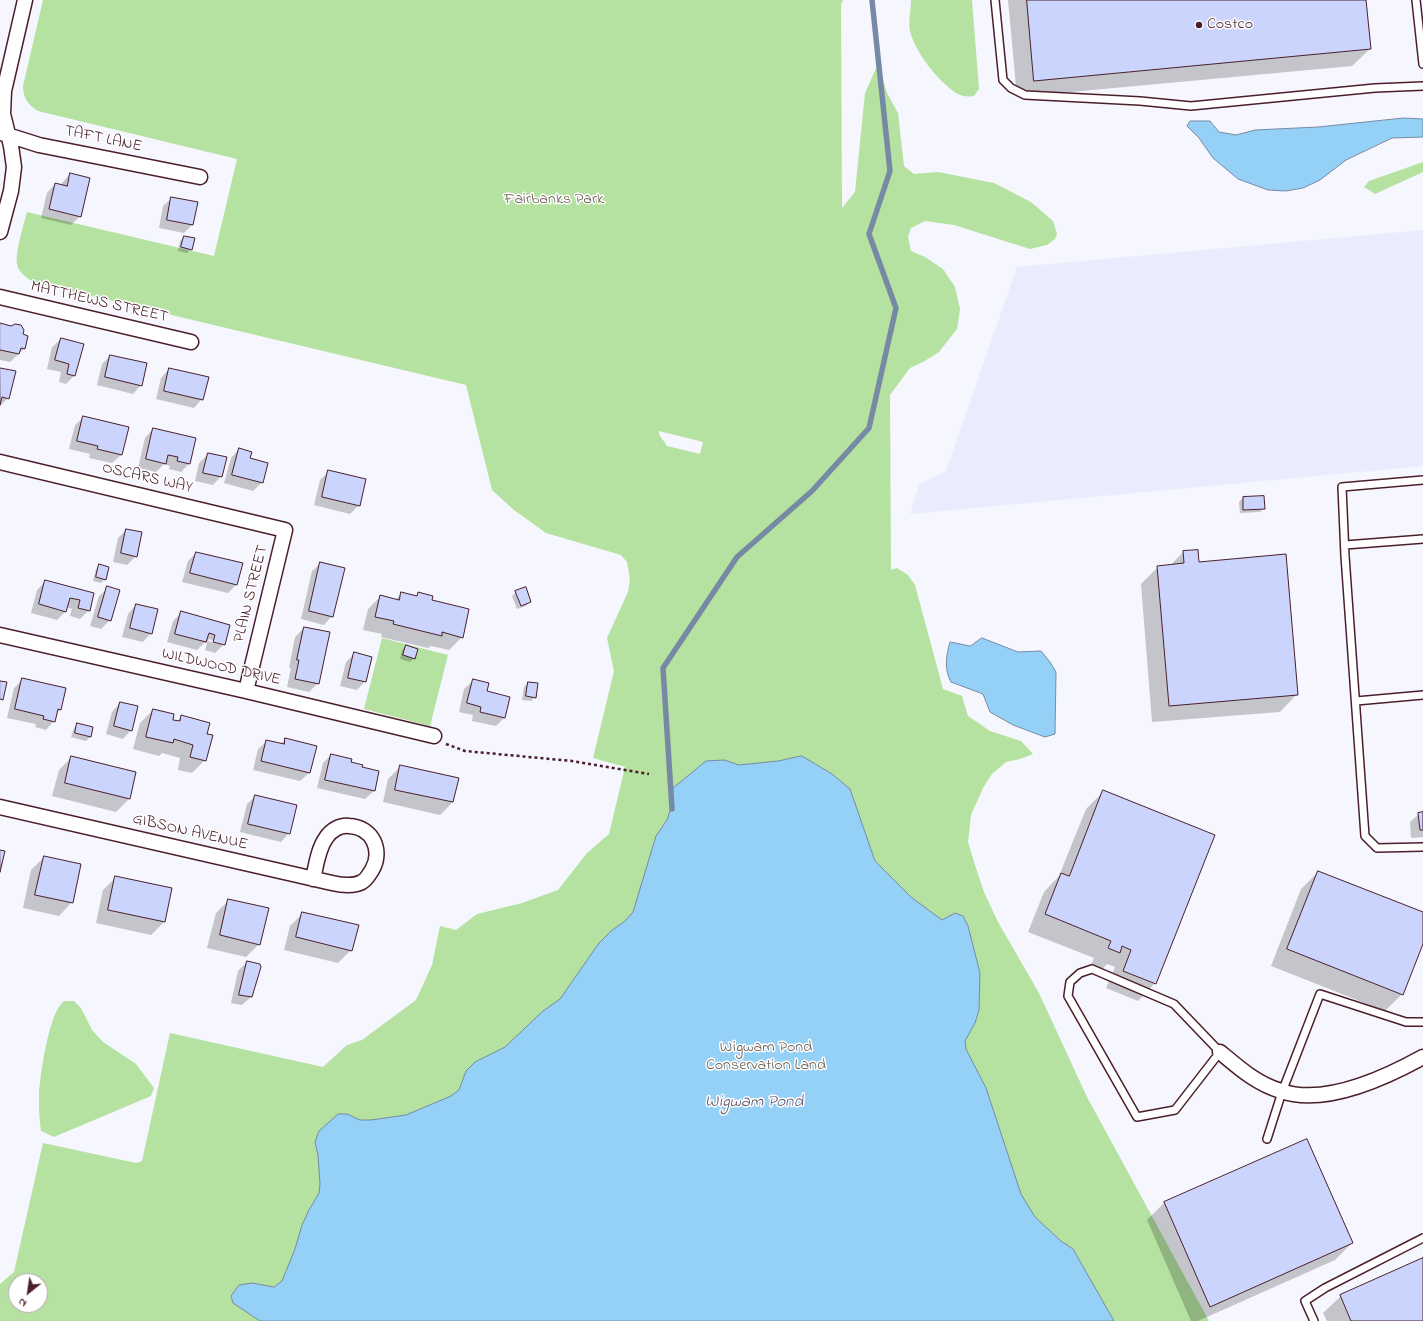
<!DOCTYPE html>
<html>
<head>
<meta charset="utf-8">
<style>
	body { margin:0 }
	#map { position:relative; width:1423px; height:1321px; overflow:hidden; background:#f5f6fe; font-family:"Indie Flower",sans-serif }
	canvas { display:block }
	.north { position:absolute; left:8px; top:1273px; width:40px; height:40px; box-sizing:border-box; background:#fff; border:1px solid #b7a5aa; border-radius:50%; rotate:210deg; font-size:11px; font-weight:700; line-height:16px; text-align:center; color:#4a1f2b }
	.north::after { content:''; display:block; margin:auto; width:14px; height:18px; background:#4a1f2b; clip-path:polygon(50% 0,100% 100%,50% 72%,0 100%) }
</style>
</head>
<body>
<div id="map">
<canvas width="1423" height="1321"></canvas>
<div class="north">N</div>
</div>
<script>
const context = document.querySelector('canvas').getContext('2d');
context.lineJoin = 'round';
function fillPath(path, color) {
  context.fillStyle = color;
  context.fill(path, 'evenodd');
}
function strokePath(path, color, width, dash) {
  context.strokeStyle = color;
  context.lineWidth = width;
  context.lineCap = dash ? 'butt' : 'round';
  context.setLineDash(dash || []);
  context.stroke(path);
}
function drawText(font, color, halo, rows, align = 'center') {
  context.font = font + ' "Indie Flower",sans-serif';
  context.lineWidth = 3;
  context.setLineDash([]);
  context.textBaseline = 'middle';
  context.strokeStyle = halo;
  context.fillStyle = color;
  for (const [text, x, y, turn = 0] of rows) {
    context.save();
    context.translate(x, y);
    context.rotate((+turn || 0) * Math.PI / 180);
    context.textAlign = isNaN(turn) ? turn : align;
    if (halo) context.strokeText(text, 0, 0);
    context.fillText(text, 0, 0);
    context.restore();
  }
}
fillPath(new Path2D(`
	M 1423,230 L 1423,466 L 910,514 L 919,485 L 946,471 L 1017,267 Z`), '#e8ecfd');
fillPath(new Path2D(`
	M 43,0 L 843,0 L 841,5 L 842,208 L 855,192 L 865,93 L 878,64 L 887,93 L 898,113 L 904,166 L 914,174 L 938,172 L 994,183 L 1031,202 L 1053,221 L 1057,234 L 1055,239 L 1047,245 L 1030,249 L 954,225 L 925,221 L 911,228 L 908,237 L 911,251 L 925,257 L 943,269 L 955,287 L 960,309 L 957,329 L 939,352 L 923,362 L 910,368 L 890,395 L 891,570 L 897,568 L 908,575 L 915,585 L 943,689 L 962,696 L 968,716 L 990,731 L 1021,741 L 1033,754 L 1020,759 L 1006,762 L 992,774 L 983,788 L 971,815 L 968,842 L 974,862 L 984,892 L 998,922 L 1039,993 L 1087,1097 L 1209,1321 L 0,1321 L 0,1284 L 14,1272 L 43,1143 L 136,1163 L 142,1161 L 170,1033 L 323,1067 L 347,1045 L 362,1040 L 416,1000 L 432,965 L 440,926 L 456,930 L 477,914 L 522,903 L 558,890 L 587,853 L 609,834 L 625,767 L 593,758 L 614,671 L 607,638 L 628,592 L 630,579 L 627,562 L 621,555 L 546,533 L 514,510 L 492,490 L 466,385 L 33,282 C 26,277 19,273 17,264 C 15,253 24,223 27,212 L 214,256 L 237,159 L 38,111 C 28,105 23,98 23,86 ZM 659,431 L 703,442 L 700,454 L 667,446 L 659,434 ZM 16,1281 L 40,1281 L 40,1305 L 16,1305 Z
	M 911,0 L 972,0 L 979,89 L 974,96 C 967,97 961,96 956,93 C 938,81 915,52 910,31 C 908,22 911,9 911,0 Z
	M 1423,162 L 1423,172 L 1375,194 L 1364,187 L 1369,181 Z
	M 382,638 L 448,655 L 430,726 L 364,709 Z
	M 64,1001 L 74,1001 L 81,1008 L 92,1030 L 103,1042 L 136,1064 L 154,1088 L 151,1096 L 54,1137 L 41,1131 C 39,1119 39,1107 39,1094 C 40,1076 49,1011 64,1001 Z`), '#b5e2a0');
const water = new Path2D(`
	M 1404,118 L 1423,119 L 1423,137 L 1392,138 L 1346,160 L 1320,180 L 1303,188 L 1286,191 L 1268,190 L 1238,179 L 1213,158 L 1199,138 L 1187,126 L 1190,121 L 1210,121 L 1219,132 L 1236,135 L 1255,130 L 1318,127 Z
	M 982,638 L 1018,652 L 1041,651 L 1050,662 L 1056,672 L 1055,734 L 1045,737 L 1013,725 L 990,712 L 983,694 L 951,682 C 944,669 946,656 950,642 L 970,646 Z
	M 802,756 L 832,774 L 850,789 L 875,861 L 911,897 L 942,920 L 955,913 L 963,916 L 968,926 L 980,973 L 979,1010 L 975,1023 L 965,1041 L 966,1049 L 986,1088 L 1021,1194 L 1035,1217 L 1061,1241 L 1073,1249 L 1114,1321 L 260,1321 L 233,1303 L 231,1296 L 239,1285 L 252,1283 L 274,1287 L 282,1281 L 295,1249 L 302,1225 L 309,1210 L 319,1193 L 320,1184 L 318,1155 L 315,1142 L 319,1131 L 338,1114 L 347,1114 L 360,1120 L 371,1120 L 406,1115 L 451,1096 L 459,1090 L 466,1071 L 475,1062 L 505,1047 L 543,1011 L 560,999 L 599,943 L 611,931 L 625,921 L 633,912 L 656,836 L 667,820 L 670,811 L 673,788 L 706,761 L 724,760 L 739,765 L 778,761 Z`);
fillPath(water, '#95d1f6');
strokePath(water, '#778aa5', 1);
fillPath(new Path2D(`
	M 1008,0 L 1365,0 L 1370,49 L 1352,66 L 1017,97 Z
	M 70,174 L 80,216 L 71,225 L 41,218 L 47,193 L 55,184 L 61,185 L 62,183 Z
	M 172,198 L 192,225 L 184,233 L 159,228 L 163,206 Z
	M 184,237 L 191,249 L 187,253 L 178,251 L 180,241 Z
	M 0,324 L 27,337 L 24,349 L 10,362 L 0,360 Z
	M 61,339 L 74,376 L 66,384 L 59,382 L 61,372 L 47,369 L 52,347 Z
	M 110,356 L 141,385 L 133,394 L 97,385 L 102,364 Z
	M 0,369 L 8,398 L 0,406 Z
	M 169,369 L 202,399 L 194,408 L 156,399 L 161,378 Z
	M 84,417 L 121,455 L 112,463 L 89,458 L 90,454 L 69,449 L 75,425 Z
	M 153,429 L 189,464 L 181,472 L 169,469 L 170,466 L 164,464 L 156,472 L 138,468 L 145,438 Z
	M 239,449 L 249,459 L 262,482 L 253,491 L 224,483 L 231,458 Z
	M 208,454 L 221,476 L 213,485 L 195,481 L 199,463 Z
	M 329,471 L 359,505 L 350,514 L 314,505 L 320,480 Z
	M 1263,497 L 1264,508 L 1260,512 L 1240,513 L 1239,502 L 1243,498 Z
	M 126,530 L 136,556 L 127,565 L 113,562 L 118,538 Z
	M 1183,552 L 1198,563 L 1297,694 L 1280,712 L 1152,722 L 1141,584 L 1158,567 L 1170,566 Z
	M 196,553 L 241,564 L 236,585 L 228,593 L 182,582 L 188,561 Z
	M 321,563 L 332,616 L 324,625 L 301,619 L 312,571 Z
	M 100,565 L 105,579 L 101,583 L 93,581 L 96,569 Z
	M 46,581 L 93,593 L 89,610 L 80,619 L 70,616 L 72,609 L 67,607 L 66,611 L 57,620 L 31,613 L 37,590 Z
	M 108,588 L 110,620 L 101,629 L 90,626 L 99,596 Z
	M 516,592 L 530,602 L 526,606 L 517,609 L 512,596 Z
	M 419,593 L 431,601 L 462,637 L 449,650 L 431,646 L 428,648 L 381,637 L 382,634 L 363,630 L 368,609 L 381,596 L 395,600 L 401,594 L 415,597 Z
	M 136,605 L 151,633 L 143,642 L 122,637 L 128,614 Z
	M 181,613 L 229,625 L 224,644 L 215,653 L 205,650 L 207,643 L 204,643 L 197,650 L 167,642 L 173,621 ZM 209,639 L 219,642 L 219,644 L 208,641 Z
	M 304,628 L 318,683 L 309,692 L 287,687 L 291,668 L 289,668 L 295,637 Z
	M 406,646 L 414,658 L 410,662 L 400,659 L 402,650 Z
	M 355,653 L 365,681 L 357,690 L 340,686 L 346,662 Z
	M 23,679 L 60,710 L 56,714 L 54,721 L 46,730 L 35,727 L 36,724 L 7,718 L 14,688 Z
	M 473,681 L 504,718 L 496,726 L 472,721 L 473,715 L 459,712 L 464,689 Z
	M 528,683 L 535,697 L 531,701 L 522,700 L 524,687 Z
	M 120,703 L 131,730 L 123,739 L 106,734 L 112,712 Z
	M 153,710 L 172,720 L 176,722 L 182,716 L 206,734 L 205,760 L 192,773 L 178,770 L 180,758 L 162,753 L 159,756 L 133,749 L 140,723 Z
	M 78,724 L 92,728 L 90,737 L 86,741 L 71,737 L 74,728 Z
	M 286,739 L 316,746 L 309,773 L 300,781 L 253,770 L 258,749 L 267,741 L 280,744 Z
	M 331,755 L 361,768 L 374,791 L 365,799 L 317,788 L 323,763 Z
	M 72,757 L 135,773 L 129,799 L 116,812 L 52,796 L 59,770 Z
	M 401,766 L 458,779 L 453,802 L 440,815 L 383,802 L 388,779 Z
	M 1103,792 L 1155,983 L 1138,1001 L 1106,988 L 1115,967 L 1107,964 L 1101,970 L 1091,965 L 1094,958 L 1028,932 L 1044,892 L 1059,876 L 1086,809 Z
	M 256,796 L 289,833 L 281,842 L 240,832 L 247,804 Z
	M 1423,813 L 1423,837 L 1411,838 L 1410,822 L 1419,814 Z
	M 44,857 L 72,902 L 59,916 L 23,908 L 31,870 Z
	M 1318,872 L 1423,913 L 1423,941 L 1402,994 L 1385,1011 L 1271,966 L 1301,889 Z
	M 116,877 L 171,888 L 164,922 L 151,935 L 96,923 L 103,890 Z
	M 229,900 L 259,944 L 246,957 L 207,948 L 216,913 Z
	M 303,913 L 351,950 L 338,963 L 284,950 L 290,926 Z
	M 247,962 L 251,997 L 242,1005 L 231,1003 L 238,971 Z
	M 1306,1140 L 1352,1243 L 1335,1260 L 1198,1321 L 1191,1321 L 1147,1220 L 1164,1203 Z
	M 1423,1259 L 1423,1321 L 1327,1321 L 1323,1313 L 1341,1296 Z`), '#0003');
strokePath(new Path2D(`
	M 672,809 L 663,668 L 737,557 L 812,491 L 869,428 L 896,308 L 869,234 L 890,171 L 872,0`), '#778aa5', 5.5);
const building = new Path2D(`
	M 1027,0 L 1366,0 L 1371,49 L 1034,81 Z
	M 70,173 L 90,178 L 81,217 L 49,209 L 55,183 L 67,186 Z
	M 171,197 L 198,202 L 193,225 L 167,220 Z
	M 184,236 L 195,238 L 192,250 L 181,247 Z
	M 0,323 L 11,326 L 15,324 L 21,325 L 24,330 L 23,334 L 28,336 L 25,349 L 21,348 L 19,354 L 0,350 Z
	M 61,338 L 84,344 L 75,376 L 67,374 L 69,364 L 55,360 Z
	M 110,355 L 147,363 L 142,386 L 105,377 Z
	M 0,368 L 16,371 L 9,399 L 2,397 L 0,405 Z
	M 169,368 L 209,377 L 203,400 L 164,391 Z
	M 83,416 L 129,427 L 122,455 L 97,449 L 98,446 L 77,441 Z
	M 153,428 L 196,438 L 190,464 L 177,461 L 178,457 L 168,455 L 166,464 L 146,459 Z
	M 239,448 L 252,452 L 250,458 L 268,463 L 263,483 L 232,475 Z
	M 208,453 L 227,457 L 222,477 L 203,473 Z
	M 328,470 L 366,479 L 360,506 L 322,497 Z
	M 1264,496 L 1265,509 L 1243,510 L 1243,497 Z
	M 126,529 L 142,532 L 137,557 L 121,553 Z
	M 1198,550 L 1199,562 L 1286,554 L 1298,695 L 1169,706 L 1157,566 L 1184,563 L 1183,551 Z
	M 196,552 L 243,563 L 237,585 L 190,573 Z
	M 320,562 L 345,568 L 333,617 L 309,611 Z
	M 99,564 L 109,567 L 106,580 L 96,577 Z
	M 45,580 L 94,593 L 90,611 L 78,608 L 80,600 L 70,598 L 66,612 L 39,604 Z
	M 107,586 L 120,590 L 111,621 L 98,617 Z
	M 526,587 L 531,602 L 521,606 L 515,591 Z
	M 401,592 L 417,596 L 418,592 L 433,596 L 432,600 L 469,609 L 463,638 L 442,632 L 442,636 L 393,624 L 394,621 L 375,617 L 380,595 L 399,600 Z
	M 136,604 L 158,609 L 152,634 L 130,628 Z
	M 181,611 L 230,625 L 225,645 L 213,642 L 215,635 L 209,633 L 206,642 L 175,634 Z
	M 304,627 L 330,632 L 319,684 L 295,679 L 299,660 L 297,660 Z
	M 406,645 L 418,649 L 415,659 L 403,655 Z
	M 354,652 L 372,657 L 366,682 L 348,678 Z
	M 22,678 L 66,688 L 61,710 L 58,709 L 55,722 L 43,719 L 44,716 L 15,709 Z
	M 473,679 L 489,683 L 487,691 L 510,697 L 505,718 L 480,712 L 481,707 L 467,703 Z
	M 0,681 L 7,682 L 3,700 L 0,699 Z
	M 528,682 L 538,683 L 536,698 L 526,696 Z
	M 120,702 L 138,706 L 132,731 L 114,726 Z
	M 153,709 L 174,714 L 173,720 L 180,721 L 181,715 L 210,723 L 207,734 L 213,735 L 206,761 L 190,757 L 193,745 L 174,739 L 173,743 L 146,737 Z
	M 77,723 L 93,727 L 91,737 L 75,733 Z
	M 285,738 L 317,746 L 310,773 L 261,761 L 266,740 L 284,744 Z
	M 331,754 L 352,759 L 351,762 L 363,765 L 362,767 L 379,771 L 375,791 L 325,780 Z
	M 71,756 L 136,772 L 130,799 L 65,783 Z
	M 400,765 L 459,778 L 453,802 L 395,790 Z
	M 1103,790 L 1215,835 L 1156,984 L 1123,971 L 1131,950 L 1122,946 L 1120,953 L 1108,948 L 1111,941 L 1045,914 L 1061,873 L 1069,876 Z
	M 255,795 L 297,805 L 290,834 L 248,824 Z
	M 1423,812 L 1423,830 L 1420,830 L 1418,813 Z
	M 0,850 L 5,851 L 0,872 Z
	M 44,856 L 81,864 L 73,903 L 35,895 Z
	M 1318,871 L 1423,912 L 1423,944 L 1403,995 L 1287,949 Z
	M 115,876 L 172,888 L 165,922 L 108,910 Z
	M 228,899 L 269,908 L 260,945 L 220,935 Z
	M 302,912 L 359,925 L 352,951 L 296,937 Z
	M 247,961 L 260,964 L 261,967 L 252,997 L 239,995 Z
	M 1307,1139 L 1353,1243 L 1210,1307 L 1164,1202 Z
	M 1423,1258 L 1423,1321 L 1351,1321 L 1340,1295 Z`);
fillPath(building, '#cbd4fc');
strokePath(building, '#4a1f2b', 1);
const service = new Path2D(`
	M 995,0 L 1003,80 L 1011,88 L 1025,95 L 1140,101 L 1191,106 L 1375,88 L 1423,86
	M 1416,0 L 1423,64
	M 1423,480 L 1342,487 L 1345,556 L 1365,836 L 1377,848 L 1423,847
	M 1345,545 L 1423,539
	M 1356,701 L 1423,695
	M 1092,969 L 1174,1004 L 1220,1052 L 1175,1110 L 1137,1117 L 1068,996 L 1070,982 L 1080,973 Z
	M 1267,1139 L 1282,1092 L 1320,994 L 1406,1022 L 1423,1022
	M 1314,1321 L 1305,1301 L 1325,1288 L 1423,1238`);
const minor = new Path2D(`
	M 1,133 L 39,145 L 200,177
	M 0,232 L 11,191 L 14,167 L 11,146 L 3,114 L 4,91 L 25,0
	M 0,297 L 191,342
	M 0,462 L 285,530 L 246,691
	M 0,635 L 246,691 L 434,736
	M 0,807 L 332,883 C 341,885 353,887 362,882 C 366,880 369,875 372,870 C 383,851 373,827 349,826 C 340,825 331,830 326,838 C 318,849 316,866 313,879
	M 1220,1052 C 1239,1068 1257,1084 1281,1091 C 1324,1106 1385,1078 1423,1057`);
strokePath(service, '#4a1f2b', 10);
strokePath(minor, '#4a1f2b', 17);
strokePath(new Path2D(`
	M 446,744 L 465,751 L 572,761 L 649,774`), '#4a1f2b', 2.5, [3, 3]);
strokePath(service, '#fff', 7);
strokePath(minor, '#fff', 14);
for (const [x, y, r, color] of [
	[1199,25,4,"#4a1f2b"]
]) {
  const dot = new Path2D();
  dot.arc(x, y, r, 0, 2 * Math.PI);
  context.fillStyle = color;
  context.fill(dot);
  strokePath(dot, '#fff', 1.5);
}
drawText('16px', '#4a1f2b', '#fff', [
	["Costco",1207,25]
], 'left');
drawText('16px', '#4a1f2b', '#fff', [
	["TAFT LANE",103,140,12],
	["MATTHEWS STREET",99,303,13],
	["OSCARS WAY",147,479,13],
	["PLAIN STREET",252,594,-76],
	["WILDWOOD DRIVE",221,668,13],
	["GIBSON AVENUE",190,833,13]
]);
drawText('16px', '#6a5a4e', '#fff', [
	["Fairbanks Park",554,200],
	["Wigwam Pond",766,1048],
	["Conservation Land",766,1066]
]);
drawText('italic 17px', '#605468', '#fff', [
	["Wigwam Pond",754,1103]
]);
</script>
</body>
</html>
